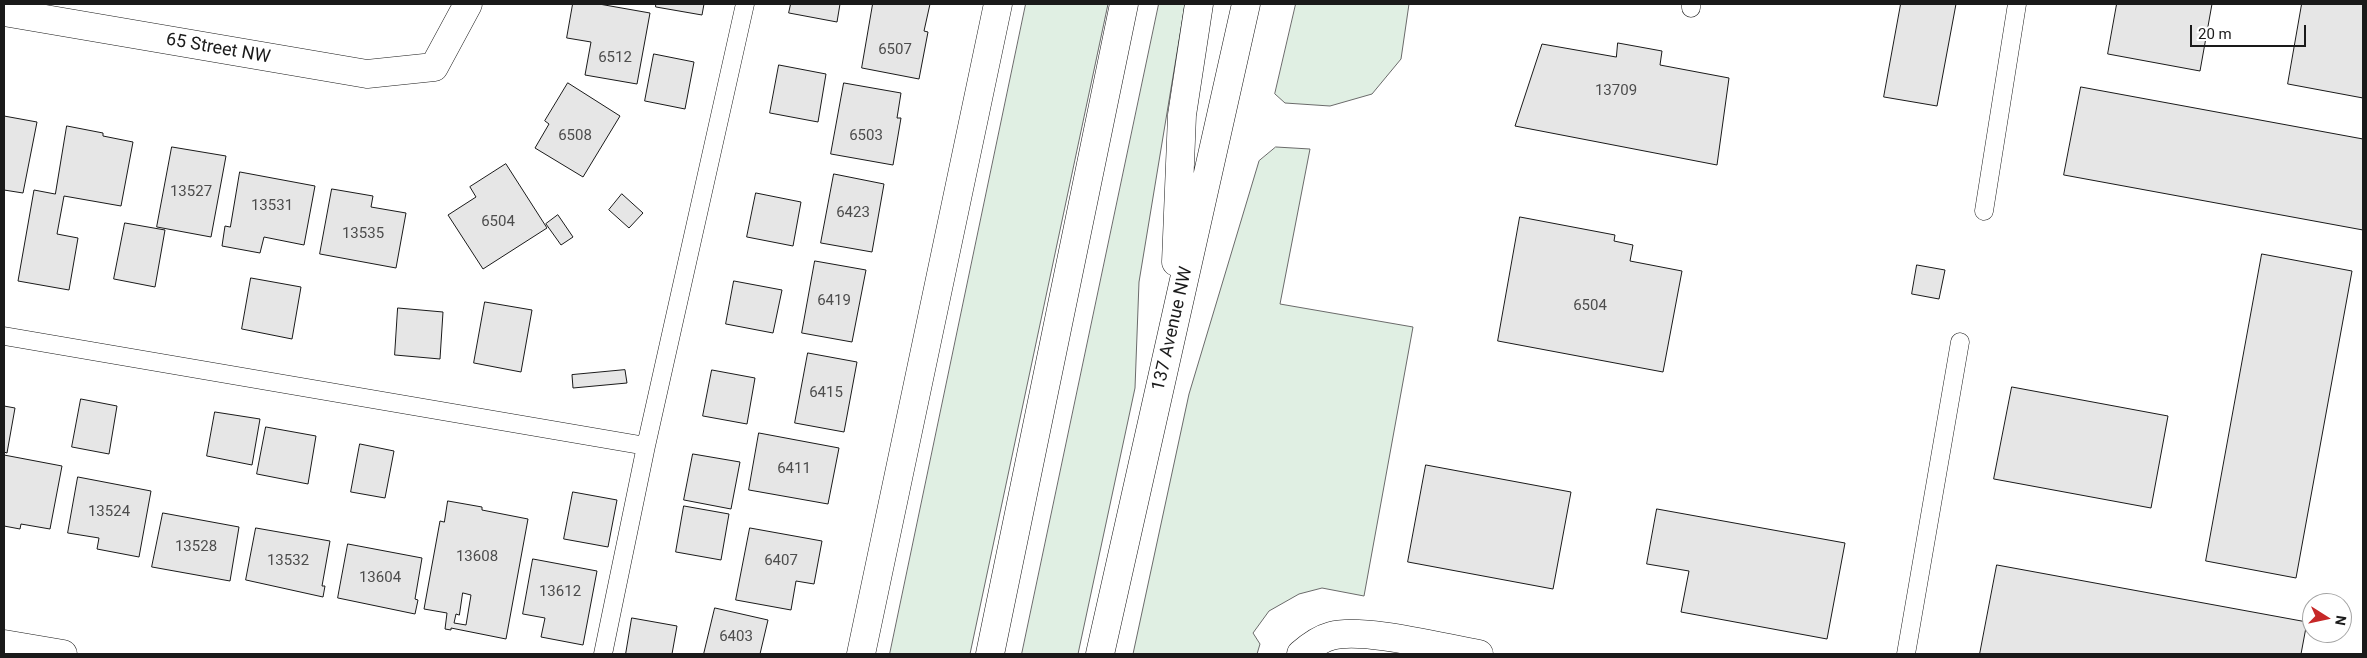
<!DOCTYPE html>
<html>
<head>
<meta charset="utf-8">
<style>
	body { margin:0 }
	#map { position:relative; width:2367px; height:658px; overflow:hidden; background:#fff; font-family:Roboto,sans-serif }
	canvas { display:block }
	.frame { position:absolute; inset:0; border:5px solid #1a1a1a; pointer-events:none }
	.north { position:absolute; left:2302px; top:593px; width:50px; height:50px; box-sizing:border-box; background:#fff; border:1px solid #a3a3a3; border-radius:50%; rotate:100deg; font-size:14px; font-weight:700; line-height:20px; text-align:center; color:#1a1a1a }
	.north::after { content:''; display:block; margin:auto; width:18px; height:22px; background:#c62828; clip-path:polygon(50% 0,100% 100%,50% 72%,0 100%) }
	.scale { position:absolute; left:2190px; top:25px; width:116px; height:22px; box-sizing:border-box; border:2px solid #1a1a1a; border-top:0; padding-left:6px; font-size:15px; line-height:18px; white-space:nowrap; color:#1a1a1a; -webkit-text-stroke:4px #fff; paint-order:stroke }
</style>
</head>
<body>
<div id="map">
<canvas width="2367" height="658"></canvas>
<div class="frame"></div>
<div class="north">N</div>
<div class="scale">20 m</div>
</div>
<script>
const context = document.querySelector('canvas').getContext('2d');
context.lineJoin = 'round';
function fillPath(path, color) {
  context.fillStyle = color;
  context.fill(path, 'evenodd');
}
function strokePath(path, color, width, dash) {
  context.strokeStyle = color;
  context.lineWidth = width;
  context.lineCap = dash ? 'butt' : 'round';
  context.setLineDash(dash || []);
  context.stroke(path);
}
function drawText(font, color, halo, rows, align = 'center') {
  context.font = font + ' Roboto,sans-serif';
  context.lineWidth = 4;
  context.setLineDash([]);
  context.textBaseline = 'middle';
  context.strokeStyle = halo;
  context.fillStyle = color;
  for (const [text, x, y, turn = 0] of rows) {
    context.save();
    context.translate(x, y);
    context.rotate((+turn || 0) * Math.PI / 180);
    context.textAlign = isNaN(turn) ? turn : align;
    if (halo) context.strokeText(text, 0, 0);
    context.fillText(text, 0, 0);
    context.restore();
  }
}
const green = new Path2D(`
	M 1026,4 L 1108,4 L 970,654 L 890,654 Z
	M 1159,4 L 1185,4 L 1139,282 L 1135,388 L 1078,654 L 1022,654 Z
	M 1296,4 L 1409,4 L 1401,59 L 1372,94 L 1330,106 L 1285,103 L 1275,94 Z
	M 1276,147 L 1310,149 L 1280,304 L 1413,327 L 1364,596 L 1322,588 L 1299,594 L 1269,611 L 1253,633 L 1260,644 L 1257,654 L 1133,654 L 1189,394 L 1259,161 Z`);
fillPath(green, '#e0efe3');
strokePath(green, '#6a6a6a', 1);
const building = new Path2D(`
	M 573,4 L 599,4 L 650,13 L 637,84 L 585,75 L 591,42 L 567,38 Z
	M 656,4 L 704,4 L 702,15 L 656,7 Z
	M 791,4 L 840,4 L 837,22 L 789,13 Z
	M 873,4 L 930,4 L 924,31 L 928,32 L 919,79 L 862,68 Z
	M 1901,4 L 1956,4 L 1937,106 L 1884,97 Z
	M 2117,4 L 2212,4 L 2200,71 L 2108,54 Z
	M 2302,4 L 2363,4 L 2363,98 L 2288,84 Z
	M 1618,43 L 1662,51 L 1660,65 L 1729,78 L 1717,165 L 1515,126 L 1542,44 L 1616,57 Z
	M 654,54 L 694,62 L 685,109 L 645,101 Z
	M 779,65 L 826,74 L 818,122 L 770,113 Z
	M 568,83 L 620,116 L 583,177 L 535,148 L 549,124 L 545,121 Z
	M 844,83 L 901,93 L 897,118 L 901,118 L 893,165 L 831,154 Z
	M 2081,87 L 2363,139 L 2363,230 L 2064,175 Z
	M 4,116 L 37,122 L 23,193 L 4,190 Z
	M 67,126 L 103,133 L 103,136 L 133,142 L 121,206 L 64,196 L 57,234 L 78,238 L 69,290 L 18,281 L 34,190 L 55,194 Z
	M 172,147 L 226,156 L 211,237 L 157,227 Z
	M 506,164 L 547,228 L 483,269 L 448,215 L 476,197 L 470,187 Z
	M 240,172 L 315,186 L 304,245 L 264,237 L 260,253 L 222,246 L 225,226 L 230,227 Z
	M 834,174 L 884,184 L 872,252 L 821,243 Z
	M 332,189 L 373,196 L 371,207 L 406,213 L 396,268 L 320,254 Z
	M 756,193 L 801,202 L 793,246 L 747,237 Z
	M 622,194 L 643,213 L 629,228 L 609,210 Z
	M 558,215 L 573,237 L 561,245 L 546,224 Z
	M 1520,217 L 1615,235 L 1614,241 L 1633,245 L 1630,261 L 1682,271 L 1663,372 L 1498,341 Z
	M 125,223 L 165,230 L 155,287 L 114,279 Z
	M 2262,254 L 2352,271 L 2296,578 L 2206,561 Z
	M 815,261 L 866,270 L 852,342 L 802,333 Z
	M 1917,265 L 1945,270 L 1939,299 L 1912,294 Z
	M 251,278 L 301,287 L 292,339 L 242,329 Z
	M 734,281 L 782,290 L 773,333 L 726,324 Z
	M 485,302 L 532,310 L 521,372 L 474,363 Z
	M 398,308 L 443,312 L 440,359 L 395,355 Z
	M 808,353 L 857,362 L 844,432 L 795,423 Z
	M 625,370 L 627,383 L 573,388 L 572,375 Z
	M 712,370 L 755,378 L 747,424 L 703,416 Z
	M 2012,387 L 2168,416 L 2151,508 L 1994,479 Z
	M 81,399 L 117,406 L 109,454 L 72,447 Z
	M 4,406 L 15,408 L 7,453 L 4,452 Z
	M 215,412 L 260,419 L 252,465 L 207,456 Z
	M 266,427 L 316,436 L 308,484 L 257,474 Z
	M 759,433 L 839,448 L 828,504 L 749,490 Z
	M 360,444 L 394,451 L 385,498 L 351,492 Z
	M 693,454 L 740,462 L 731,509 L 684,500 Z
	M 4,455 L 62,466 L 50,529 L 21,524 L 20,529 L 4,526 Z
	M 1426,465 L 1571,492 L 1553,589 L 1408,562 Z
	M 78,477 L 151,491 L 139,557 L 97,549 L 99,538 L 68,533 Z
	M 573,492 L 617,500 L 608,547 L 564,539 Z
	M 448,501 L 482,507 L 482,510 L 528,519 L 506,639 L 451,628 L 451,630 L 445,629 L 447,613 L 424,609 L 440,521 L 444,522 ZM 463,593 L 471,595 L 466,625 L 454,623 L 456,614 L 459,615 Z
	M 684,506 L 729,514 L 721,560 L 676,552 Z
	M 1657,509 L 1845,543 L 1827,639 L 1681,612 L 1689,571 L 1647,564 Z
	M 163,513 L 239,527 L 230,581 L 152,567 Z
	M 256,528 L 330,541 L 322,586 L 325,586 L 323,597 L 246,580 Z
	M 750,528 L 822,541 L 814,584 L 796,581 L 791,610 L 736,600 Z
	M 348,544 L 422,558 L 415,599 L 418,600 L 415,614 L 338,598 Z
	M 533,559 L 597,571 L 583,645 L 541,637 L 545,618 L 523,614 Z
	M 1997,565 L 2307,622 L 2301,654 L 1980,654 Z
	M 715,608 L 768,620 L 760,654 L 704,654 Z
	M 632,618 L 677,626 L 672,654 L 626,654 Z`);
fillPath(building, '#e6e6e6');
strokePath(building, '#1a1a1a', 1);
const service = new Path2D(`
	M 1691,8 L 1691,4
	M 1984,211 L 2017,4
	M 4,336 L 646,446
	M 603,654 L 646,446 L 745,4
	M 1906,654 L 1960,342`);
const minor = new Path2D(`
	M 4,12 L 367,74 L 434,67 L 468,4
	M 4,644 L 63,654
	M 861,654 L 998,4
	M 1301,654 C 1309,647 1320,639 1331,636 C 1363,627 1443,648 1479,654`);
const secondary = new Path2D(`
	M 1176,262 L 1182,115 L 1199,4
	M 990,654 L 1124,4
	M 1100,654 L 1246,4`);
strokePath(service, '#1a1a1a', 19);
strokePath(minor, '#1a1a1a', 29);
strokePath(secondary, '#1a1a1a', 29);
strokePath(service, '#fff', 18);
strokePath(minor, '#fff', 28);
strokePath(secondary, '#fff', 28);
drawText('15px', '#4d4d4d', null, [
	["6507",895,50],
	["6512",615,58],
	["13709",1616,91],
	["6508",575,136],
	["6503",866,136],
	["13527",191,192],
	["13531",272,206],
	["6423",853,213],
	["6504",498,222],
	["13535",363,234],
	["6419",834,301],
	["6504",1590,306],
	["6415",826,393],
	["6411",794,469],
	["13524",109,512],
	["13528",196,547],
	["13608",477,557],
	["13532",288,561],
	["6407",781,561],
	["13604",380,578],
	["13612",560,592],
	["6403",736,637]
]);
drawText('18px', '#1a1a1a', '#fff', [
	["65 Street NW",218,49,10],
	["137 Avenue NW",1173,329,-77]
]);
</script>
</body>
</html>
